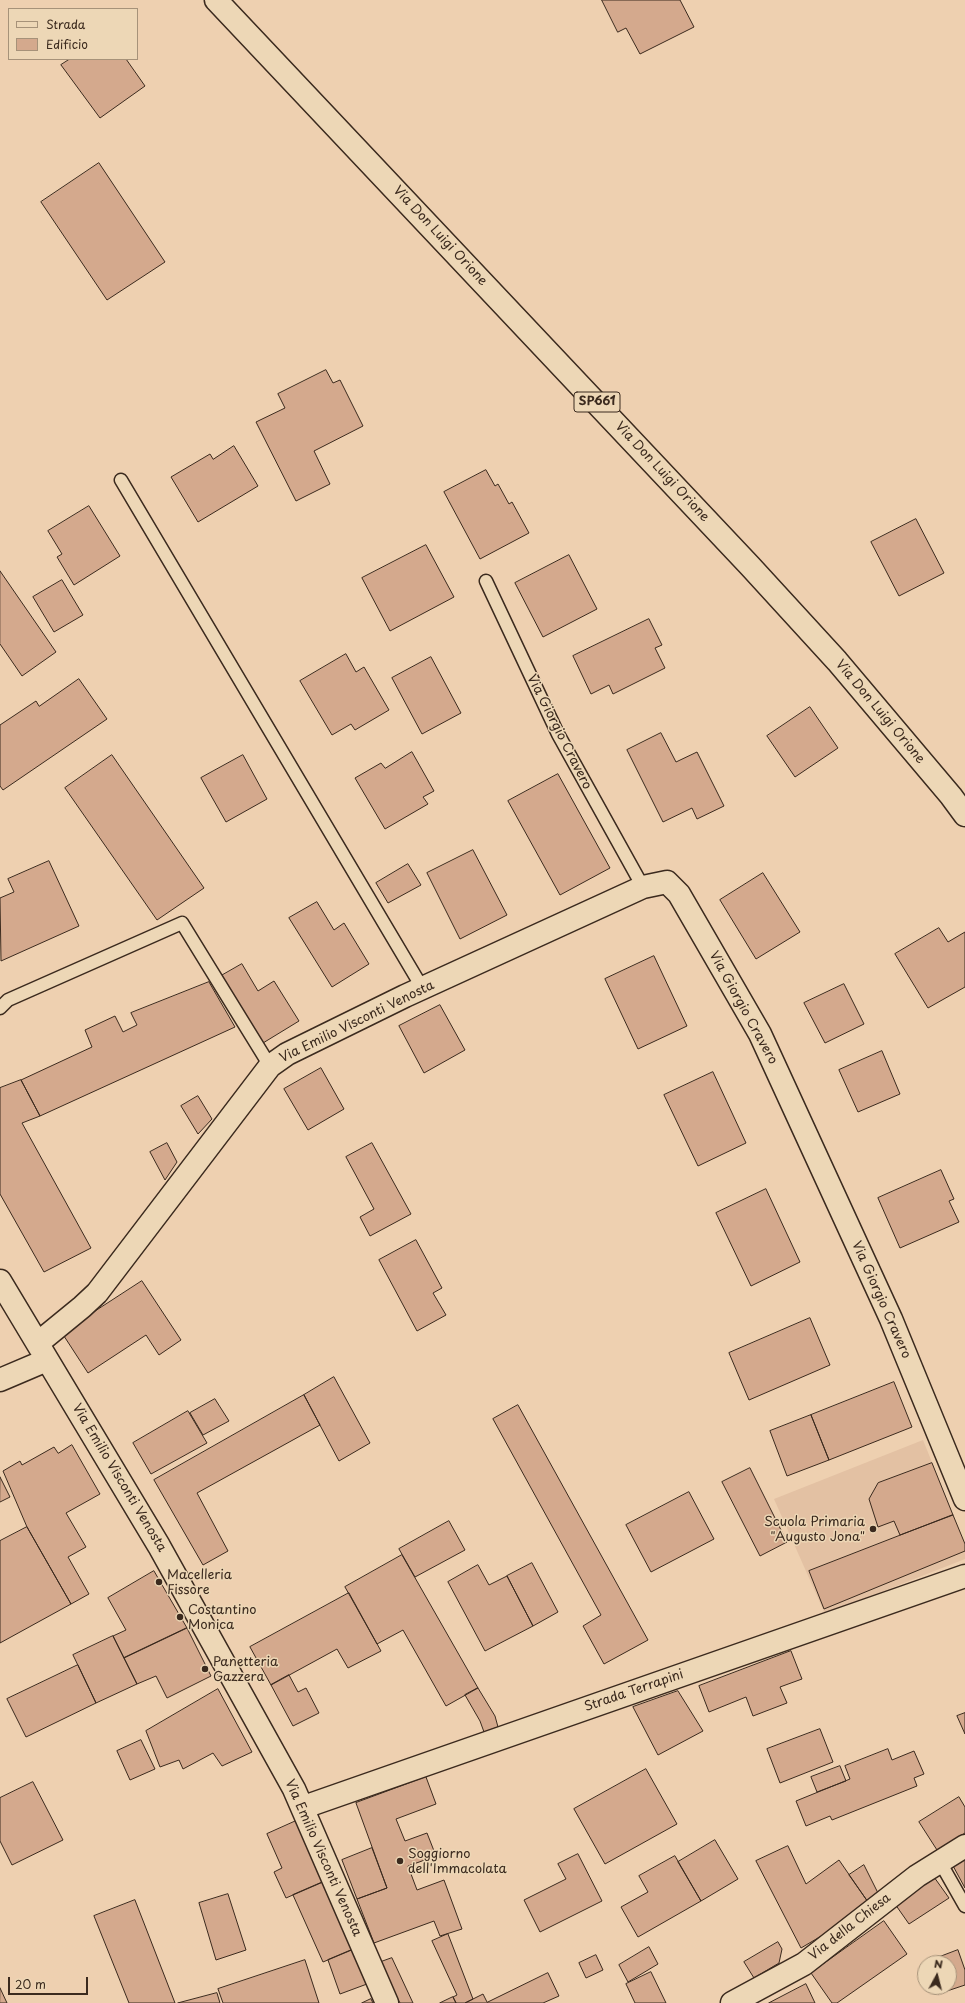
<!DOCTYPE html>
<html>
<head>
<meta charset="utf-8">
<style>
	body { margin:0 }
	#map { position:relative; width:965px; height:2003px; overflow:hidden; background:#eed0b0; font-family:"Playpen Sans",sans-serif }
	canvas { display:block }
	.legend { position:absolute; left:8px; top:8px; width:130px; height:52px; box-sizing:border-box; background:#edd7b6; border:1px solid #a69279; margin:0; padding:5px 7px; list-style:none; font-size:12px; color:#3b2a1e }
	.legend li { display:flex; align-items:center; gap:8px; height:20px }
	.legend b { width:20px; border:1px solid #a69279 }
	.north { position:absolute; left:917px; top:1955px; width:40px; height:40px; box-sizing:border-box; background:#edd7b6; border:1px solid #a69279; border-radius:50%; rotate:7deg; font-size:11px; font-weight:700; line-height:16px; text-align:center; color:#3b2a1e }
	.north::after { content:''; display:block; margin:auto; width:14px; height:18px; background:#3b2a1e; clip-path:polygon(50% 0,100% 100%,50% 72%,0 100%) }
	.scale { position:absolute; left:8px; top:1977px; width:80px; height:18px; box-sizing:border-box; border:2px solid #3b2a1e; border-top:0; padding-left:5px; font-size:12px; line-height:14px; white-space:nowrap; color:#3b2a1e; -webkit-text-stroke:3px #edd7b6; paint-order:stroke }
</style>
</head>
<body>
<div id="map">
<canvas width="965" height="2003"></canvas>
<ul class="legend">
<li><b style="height:5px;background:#edd7b6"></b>Strada</li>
<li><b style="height:11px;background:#d4a98d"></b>Edificio</li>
</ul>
<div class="north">N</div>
<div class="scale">20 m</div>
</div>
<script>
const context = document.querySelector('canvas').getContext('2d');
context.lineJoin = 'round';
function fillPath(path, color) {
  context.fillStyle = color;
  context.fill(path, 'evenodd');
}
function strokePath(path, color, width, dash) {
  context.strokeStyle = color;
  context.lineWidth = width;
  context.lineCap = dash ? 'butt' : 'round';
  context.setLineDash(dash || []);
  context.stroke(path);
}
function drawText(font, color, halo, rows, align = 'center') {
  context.font = font + ' "Playpen Sans",sans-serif';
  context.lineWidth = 3;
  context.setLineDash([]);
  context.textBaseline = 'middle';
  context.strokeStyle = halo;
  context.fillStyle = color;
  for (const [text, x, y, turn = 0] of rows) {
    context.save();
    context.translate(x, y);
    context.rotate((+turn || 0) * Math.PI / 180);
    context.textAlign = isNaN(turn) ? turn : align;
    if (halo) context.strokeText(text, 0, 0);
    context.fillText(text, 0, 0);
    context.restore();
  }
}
fillPath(new Path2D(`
	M 923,1440 L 965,1544 L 965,1559 L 825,1614 L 774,1499 Z`), '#e3c1a3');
const building = new Path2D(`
	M 602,0 L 680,0 L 694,27 L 640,54 L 626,28 L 618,32 Z
	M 70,59 L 126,59 L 145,86 L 100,118 L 61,65 Z
	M 99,163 L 165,262 L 107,300 L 41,202 Z
	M 326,370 L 333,383 L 340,380 L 363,426 L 314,451 L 330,484 L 296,501 L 256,422 L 285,408 L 278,394 Z
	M 234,446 L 258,486 L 198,522 L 171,477 L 210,454 L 213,459 Z
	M 486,470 L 495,486 L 498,484 L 509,504 L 512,502 L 529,533 L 480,559 L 444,492 Z
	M 89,506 L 120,556 L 74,585 L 57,557 L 62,554 L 48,531 Z
	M 916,519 L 944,573 L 899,596 L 871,542 Z
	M 426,545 L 454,597 L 390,631 L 362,578 Z
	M 569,555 L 597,609 L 543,637 L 515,583 Z
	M 0,571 L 56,652 L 22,676 L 0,644 Z
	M 62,580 L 83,615 L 54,632 L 33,597 Z
	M 649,619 L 662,645 L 655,648 L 665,668 L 613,694 L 609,685 L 591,694 L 573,656 Z
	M 346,654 L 356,672 L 364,667 L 389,710 L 355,730 L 351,724 L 332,735 L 300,681 Z
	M 431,657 L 461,713 L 422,734 L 392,678 Z
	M 79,679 L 107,719 L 3,790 L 0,786 L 0,725 L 36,701 L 39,706 Z
	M 810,707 L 838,748 L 795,777 L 767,736 Z
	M 661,733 L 676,762 L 697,752 L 724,806 L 697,819 L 692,808 L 663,822 L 627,750 Z
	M 412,752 L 434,791 L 423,797 L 428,804 L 385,829 L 355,778 L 381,763 L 385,768 Z
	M 112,755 L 204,888 L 157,920 L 65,788 Z
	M 243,755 L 267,799 L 226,822 L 201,778 Z
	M 558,774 L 610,868 L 560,895 L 508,801 Z
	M 473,850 L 507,915 L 460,939 L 427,873 Z
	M 49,861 L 79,926 L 1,961 L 0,898 L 14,892 L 8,879 Z
	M 408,864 L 421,885 L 388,903 L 376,883 Z
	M 763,873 L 800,932 L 756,959 L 720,900 Z
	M 317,902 L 334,930 L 344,923 L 369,964 L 332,987 L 289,918 Z
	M 939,928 L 948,942 L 965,932 L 965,987 L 928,1008 L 895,954 Z
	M 654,956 L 687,1026 L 638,1049 L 605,979 Z
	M 242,964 L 258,991 L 274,981 L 299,1021 L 263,1043 L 221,976 Z
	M 209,982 L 235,1027 L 40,1116 L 21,1080 L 92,1047 L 85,1030 L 115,1016 L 123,1032 L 137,1025 L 131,1013 Z
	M 844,984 L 864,1024 L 825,1043 L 804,1003 Z
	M 440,1005 L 465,1050 L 424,1073 L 399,1026 Z
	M 882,1051 L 900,1094 L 858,1112 L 839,1070 Z
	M 321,1068 L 344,1109 L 308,1130 L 284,1089 Z
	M 713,1072 L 746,1143 L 698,1166 L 664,1095 Z
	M 21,1080 L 40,1116 L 22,1123 L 91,1248 L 44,1272 L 0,1194 L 0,1088 Z
	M 198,1096 L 212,1119 L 198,1134 L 181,1106 Z
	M 167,1143 L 177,1162 L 165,1180 L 150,1152 Z
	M 372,1143 L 411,1214 L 370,1236 L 360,1217 L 374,1209 L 346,1157 Z
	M 941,1170 L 954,1199 L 949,1201 L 959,1222 L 900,1248 L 878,1198 Z
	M 766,1189 L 800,1262 L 751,1286 L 716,1213 Z
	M 416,1240 L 442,1288 L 433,1293 L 446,1315 L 417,1331 L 379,1260 Z
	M 142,1281 L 181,1340 L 159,1355 L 146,1335 L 88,1373 L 62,1333 Z
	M 810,1318 L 830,1365 L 749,1400 L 729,1353 Z
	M 334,1377 L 370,1443 L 339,1461 L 304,1395 Z
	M 894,1382 L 912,1427 L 829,1460 L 811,1415 Z
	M 304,1395 L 320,1425 L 197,1493 L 228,1551 L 203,1565 L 154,1480 Z
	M 215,1399 L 229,1421 L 203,1435 L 190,1413 Z
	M 518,1405 L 648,1640 L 604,1664 L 583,1626 L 601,1615 L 493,1419 Z
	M 188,1411 L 207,1443 L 151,1474 L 133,1443 Z
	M 811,1415 L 829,1460 L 787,1476 L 770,1431 Z
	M 72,1445 L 100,1494 L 66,1513 L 86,1547 L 68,1557 L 89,1594 L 71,1604 L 27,1527 L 3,1471 L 20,1461 L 22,1465 L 54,1447 L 58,1453 Z
	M 932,1463 L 953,1515 L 900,1535 L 894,1521 L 878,1527 L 869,1499 L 878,1483 Z
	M 750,1468 L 787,1542 L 760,1556 L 722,1482 Z
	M 0,1477 L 10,1497 L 0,1502 Z
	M 689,1492 L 714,1539 L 651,1572 L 626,1525 Z
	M 953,1515 L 965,1544 L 965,1551 L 824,1609 L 809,1571 Z
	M 449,1521 L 465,1550 L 415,1577 L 399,1549 Z
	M 27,1527 L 71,1604 L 0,1643 L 0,1541 Z
	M 402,1555 L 478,1688 L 446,1706 L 403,1630 L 377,1644 L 345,1587 Z
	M 532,1563 L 558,1612 L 533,1626 L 507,1576 Z
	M 478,1565 L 489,1585 L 507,1576 L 533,1626 L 485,1651 L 448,1582 Z
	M 154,1571 L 187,1628 L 124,1658 L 113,1636 L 126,1630 L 108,1598 Z
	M 349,1593 L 381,1651 L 348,1668 L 337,1649 L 271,1685 L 250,1647 Z
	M 187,1628 L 211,1676 L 167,1698 L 156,1676 L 137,1684 L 124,1658 Z
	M 113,1636 L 137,1684 L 96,1703 L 73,1655 Z
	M 791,1651 L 802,1679 L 780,1687 L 787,1703 L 753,1716 L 746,1697 L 709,1712 L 699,1686 Z
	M 78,1665 L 96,1703 L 26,1737 L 7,1699 Z
	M 289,1675 L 298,1692 L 306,1688 L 319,1713 L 293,1726 L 271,1685 Z
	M 478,1688 L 495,1716 L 498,1727 L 484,1732 L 480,1721 L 465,1695 Z
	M 218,1689 L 252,1752 L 222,1766 L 213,1753 L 183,1769 L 179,1760 L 160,1767 L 146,1731 Z
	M 678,1691 L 703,1731 L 658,1755 L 633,1707 Z
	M 965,1713 L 965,1734 L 957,1716 Z
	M 820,1729 L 833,1762 L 780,1783 L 767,1749 Z
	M 141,1740 L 155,1769 L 130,1780 L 117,1751 Z
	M 888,1749 L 892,1760 L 914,1751 L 924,1774 L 914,1778 L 917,1786 L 832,1820 L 830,1816 L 806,1826 L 796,1801 L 850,1779 L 845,1766 Z
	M 840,1766 L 846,1781 L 817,1792 L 811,1777 Z
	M 646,1769 L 677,1824 L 605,1864 L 574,1809 Z
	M 426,1777 L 436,1804 L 396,1819 L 405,1841 L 427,1833 L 436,1856 L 408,1866 L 417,1890 L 444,1880 L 462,1929 L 440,1936 L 434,1921 L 374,1943 L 357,1899 L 387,1888 L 356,1803 Z
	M 33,1782 L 63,1840 L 12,1865 L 0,1841 L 0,1798 Z
	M 959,1797 L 965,1807 L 965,1833 L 937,1850 L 919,1822 Z
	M 296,1821 L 323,1882 L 286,1898 L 274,1872 L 282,1868 L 267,1834 Z
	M 715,1840 L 738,1879 L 701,1901 L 678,1862 Z
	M 788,1846 L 806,1884 L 839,1860 L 868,1902 L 823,1935 L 801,1948 L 756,1861 Z
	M 372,1848 L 387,1888 L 357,1899 L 342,1860 Z
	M 578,1854 L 602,1901 L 540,1932 L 524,1900 L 566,1879 L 558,1864 Z
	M 675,1856 L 701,1901 L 638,1937 L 621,1907 L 648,1892 L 639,1876 Z
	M 965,1857 L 965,1888 L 952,1864 Z
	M 864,1865 L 878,1893 L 868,1902 L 849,1875 Z
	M 934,1877 L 949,1898 L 909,1924 L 895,1904 Z
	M 323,1882 L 354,1949 L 323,1962 L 293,1895 Z
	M 228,1894 L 246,1950 L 216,1960 L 199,1903 Z
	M 135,1900 L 175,2003 L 129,2003 L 94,1916 Z
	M 884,1921 L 907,1954 L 837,2003 L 832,2003 L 811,1973 Z
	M 448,1934 L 473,1999 L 465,2003 L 456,2003 L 453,1997 L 457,1995 L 432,1941 Z
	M 778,1942 L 782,1949 L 779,1963 L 754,1978 L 744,1962 Z
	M 649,1947 L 658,1964 L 628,1982 L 619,1965 Z
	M 354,1949 L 367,1984 L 340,1994 L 328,1960 Z
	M 958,1950 L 965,1970 L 965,1985 L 938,1994 L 935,1987 L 949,1987 L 949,1963 L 926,1962 Z
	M 596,1955 L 603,1970 L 586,1978 L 579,1963 Z
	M 392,1958 L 413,2003 L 400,2003 L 394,1992 L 381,1962 Z
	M 305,1960 L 319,2003 L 223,2003 L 218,1989 Z
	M 651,1972 L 666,2003 L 635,2003 L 626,1984 Z
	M 548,1973 L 559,1996 L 543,2003 L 465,2003 L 483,1994 L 487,2002 Z
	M 806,1984 L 815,2003 L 769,2003 Z
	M 0,1988 L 7,2003 L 0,2003 Z
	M 217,1993 L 220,2003 L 178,2003 Z
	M 453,1997 L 456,2003 L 440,2003 Z
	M 371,1999 L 373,2003 L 362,2003 Z`);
fillPath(building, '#d4a98d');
strokePath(building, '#3b2a1e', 1);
const lane = new Path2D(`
	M 121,480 L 423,989
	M 486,581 L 558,734 L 643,887
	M 0,1008 L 8,1000 L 182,923 L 270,1066
	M 940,1862 L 965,1906`);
const street = new Path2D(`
	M 0,1281 L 159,1546 L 294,1789 L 387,2003
	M 38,1343 L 82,1307 L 97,1293 L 270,1066 L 287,1054 L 405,996 L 643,887 L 667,882 L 679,894 L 760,1034 L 891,1319 L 965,1499
	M 0,1380 L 47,1360
	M 304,1807 L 965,1576
	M 732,2003 L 804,1964 L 917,1876 L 965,1846`);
const primary = new Path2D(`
	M 216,0 L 750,566 L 837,661 L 951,796 L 965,815`);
strokePath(lane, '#3b2a1e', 15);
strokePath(street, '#3b2a1e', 25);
strokePath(primary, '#3b2a1e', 25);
strokePath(lane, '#edd7b6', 12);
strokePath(street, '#edd7b6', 22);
strokePath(primary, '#edd7b6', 22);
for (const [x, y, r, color] of [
	[873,1529,4,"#3b2a1e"],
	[159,1582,4,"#3b2a1e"],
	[180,1617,4,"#3b2a1e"],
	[205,1669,4,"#3b2a1e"],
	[400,1861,4,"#3b2a1e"]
]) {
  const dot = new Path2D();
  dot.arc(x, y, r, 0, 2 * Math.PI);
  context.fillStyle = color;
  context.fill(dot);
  strokePath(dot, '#edd7b6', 1.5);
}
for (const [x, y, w] of [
	[597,402,46]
]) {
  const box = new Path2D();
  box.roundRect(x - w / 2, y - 10, w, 20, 3);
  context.fillStyle = '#edd7b6';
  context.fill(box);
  strokePath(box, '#3b2a1e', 1);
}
drawText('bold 12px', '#3b2a1e', null, [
	["SP661",597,402]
]);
drawText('13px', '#3b2a1e', '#edd7b6', [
	["Via Don Luigi Orione",440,236,47],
	["Via Don Luigi Orione",662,472,47],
	["Via Don Luigi Orione",880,712,50],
	["Via Giorgio Cravero",559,732,63],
	["Via Giorgio Cravero",743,1008,61],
	["Via Emilio Visconti Venosta",357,1022,-26],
	["Via Giorgio Cravero",881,1300,66],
	["Via Emilio Visconti Venosta",119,1478,59],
	["Strada Terrapini",634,1691,-19],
	["Via Emilio Visconti Venosta",323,1858,66],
	["Via della Chiesa",850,1927,-38]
]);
drawText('13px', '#3b2a1e', '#edd7b6', [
	["Scuola Primaria",865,1522,"right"],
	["\"Augusto Jona\"",865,1537,"right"],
	["Macelleria",167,1575],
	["Fissore",167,1590],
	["Costantino",188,1610],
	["Monica",188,1625],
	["Panetteria",213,1662],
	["Gazzera",213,1677],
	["Soggiorno",408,1854],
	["dell'Immacolata",408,1869]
], 'left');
</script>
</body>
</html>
